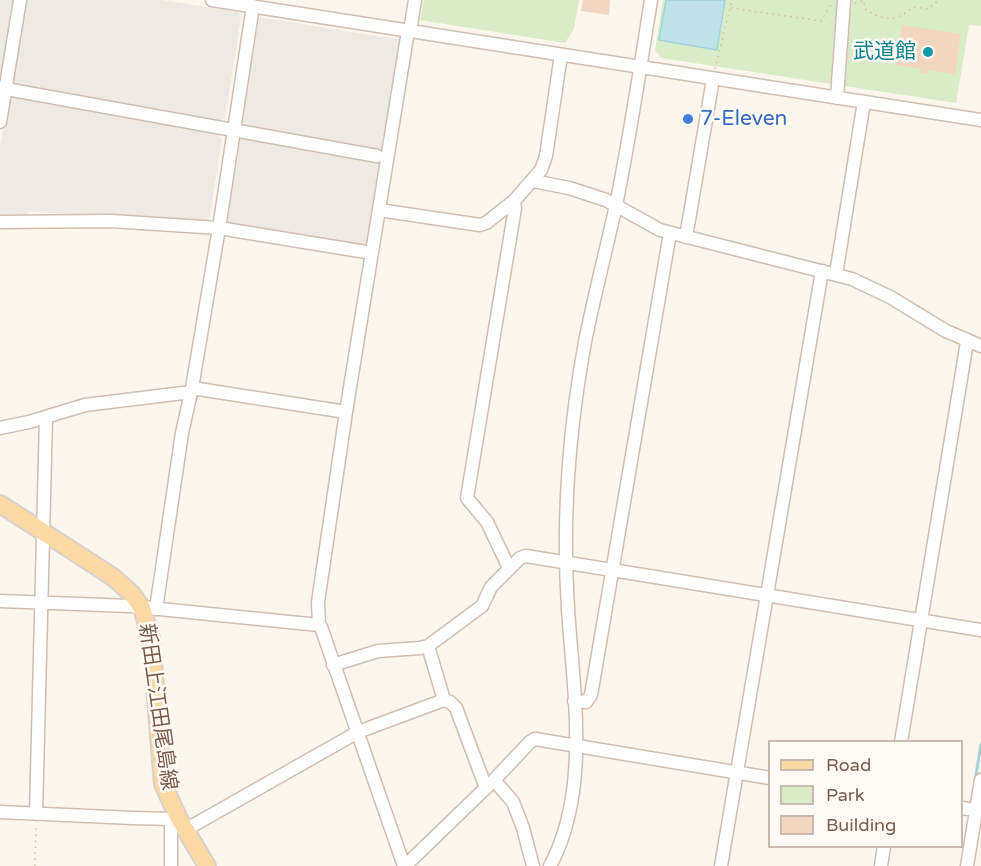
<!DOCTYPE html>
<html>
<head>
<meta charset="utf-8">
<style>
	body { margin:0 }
	#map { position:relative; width:981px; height:866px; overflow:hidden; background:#fdf6ec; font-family:"Varela Round",sans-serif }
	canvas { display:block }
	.legend { position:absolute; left:768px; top:740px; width:195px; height:108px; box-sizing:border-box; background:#fffaf3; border:2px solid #cabbb1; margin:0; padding:8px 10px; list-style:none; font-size:18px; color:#7a5c4d }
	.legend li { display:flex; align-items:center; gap:12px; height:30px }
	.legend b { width:30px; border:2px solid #cabbb1 }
</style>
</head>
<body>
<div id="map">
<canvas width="981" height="866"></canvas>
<ul class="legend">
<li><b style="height:8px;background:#fbd9a5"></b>Road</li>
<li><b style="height:16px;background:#d8ecc9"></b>Park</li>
<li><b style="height:16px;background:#f3d5c3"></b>Building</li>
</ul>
</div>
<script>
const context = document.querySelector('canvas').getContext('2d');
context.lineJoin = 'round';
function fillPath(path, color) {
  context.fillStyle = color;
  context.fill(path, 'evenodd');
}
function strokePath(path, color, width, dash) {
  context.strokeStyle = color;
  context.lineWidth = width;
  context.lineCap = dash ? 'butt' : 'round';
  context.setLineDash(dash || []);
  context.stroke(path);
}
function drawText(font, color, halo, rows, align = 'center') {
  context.font = font + ' "Varela Round","Noto Sans JP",sans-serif';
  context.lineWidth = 5;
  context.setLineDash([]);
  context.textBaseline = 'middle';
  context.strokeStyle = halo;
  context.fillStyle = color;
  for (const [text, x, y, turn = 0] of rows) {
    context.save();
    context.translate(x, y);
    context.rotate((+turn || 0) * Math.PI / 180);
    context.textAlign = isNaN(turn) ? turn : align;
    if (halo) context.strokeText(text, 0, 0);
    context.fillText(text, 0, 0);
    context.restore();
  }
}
fillPath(new Path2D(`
	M 0,0 L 14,0 L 0,91 Z
	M 23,0 L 161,0 L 238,12 L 241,17 L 225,118 L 218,122 L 216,133 L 222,139 L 209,220 L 204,223 L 131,217 L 61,216 L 59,214 L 30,211 L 27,214 L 0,215 L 0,147 L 8,98 L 14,96 L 16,84 L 11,79 Z
	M 259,17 L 402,40 L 368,247 L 227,223 Z`), '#efe9e4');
fillPath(new Path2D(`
	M 424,0 L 579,0 L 574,29 L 565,43 L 420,20 Z
	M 663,0 L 981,0 L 981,26 L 969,25 L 956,103 L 661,58 L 655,50 Z`), '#d8ecc9');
const water = new Path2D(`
	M 666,0 L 725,0 L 717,50 L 659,40 Z`);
fillPath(water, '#bfe3e8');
strokePath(water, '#a5d3da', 1.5);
strokePath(new Path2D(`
	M 975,781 L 981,744`), '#a5d3da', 3);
fillPath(new Path2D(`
	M 583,0 L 610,0 L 609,15 L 581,11 Z
	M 902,25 L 961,34 L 955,74 L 928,70 L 928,74 L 921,73 L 921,69 L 896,65 Z`), '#f3d5c3');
const minor = new Path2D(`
	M 212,0 L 981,120
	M 410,31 L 415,0
	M 0,88 L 377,156
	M 837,98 L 844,0
	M 0,122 L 20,0
	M 533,181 L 569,188 L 606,200 L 660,230 L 852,279 L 890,297 L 946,331 L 981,346
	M 379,210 L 480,225 L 486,223 L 514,201 L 541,170 L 546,156 L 561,55
	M 0,222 L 111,221 L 219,228 L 372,253
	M 686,237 L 713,79
	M 836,274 L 864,102
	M 192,388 L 346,412
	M 0,428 L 29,422 L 85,405 L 191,392
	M 509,568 L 487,522 L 467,498 L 515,208 L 514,201
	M 0,601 L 130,606 L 319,625
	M 156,609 L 182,433 L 192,388 L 219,228 L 253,6
	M 428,646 L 444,700 L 450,702 L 456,708 L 486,788
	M 333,665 L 378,651 L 420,648 L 428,646 L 482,606 L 491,587 L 520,558 L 526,556 L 981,630
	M 574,701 L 586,702 L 591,695 L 670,233
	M 901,742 L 967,342
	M 494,780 L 513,802 L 523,828 L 533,866
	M 962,808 L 981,811
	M 0,812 L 133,818 L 171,819 L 178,817
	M 36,814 L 46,417
	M 185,830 L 358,732 L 444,700
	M 171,866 L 171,819
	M 404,866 L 321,627 L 319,625 L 318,602 L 346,412 L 408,31
	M 405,866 L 494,780 L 530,742 L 535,739 L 770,778
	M 550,866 C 591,790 573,690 568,608 C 562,519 569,429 585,342 C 594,296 606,251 616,205 C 630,137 640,69 651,0
	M 721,866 L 822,271
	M 881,866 L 884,846
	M 967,866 L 981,780`);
const major = new Path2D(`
	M 0,504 L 113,577 L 132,594 L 142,608 L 151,638 L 163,784 L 178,817 L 207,866`);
strokePath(minor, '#d1beb0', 15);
strokePath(major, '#dad1cd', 20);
strokePath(new Path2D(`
	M 855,3 L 865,0
	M 864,3 L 866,10 C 885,21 896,22 913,7 L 928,9 L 939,0
	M 731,8 L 821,21 L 832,3
	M 715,69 L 732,0
	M 35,866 L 36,824`), '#d9b8a5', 1.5, [1.5, 4.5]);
strokePath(minor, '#fff', 12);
strokePath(major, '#fbd9a5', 16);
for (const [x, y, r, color] of [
	[928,52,6,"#0f9aa8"],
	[688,119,6,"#3f7fe0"]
]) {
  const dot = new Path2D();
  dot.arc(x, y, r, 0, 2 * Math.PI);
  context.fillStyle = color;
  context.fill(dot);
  strokePath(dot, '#fffaf3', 2);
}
drawText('21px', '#0d838f', '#fffaf3', [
	["武道館",916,52]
], 'right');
drawText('21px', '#366cbe', '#fffaf3', [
	["7-Eleven",700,119]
], 'left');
drawText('21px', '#7a5c4d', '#fffaf3', [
	["新田上江田尾島線",157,707,82]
]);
</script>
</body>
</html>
